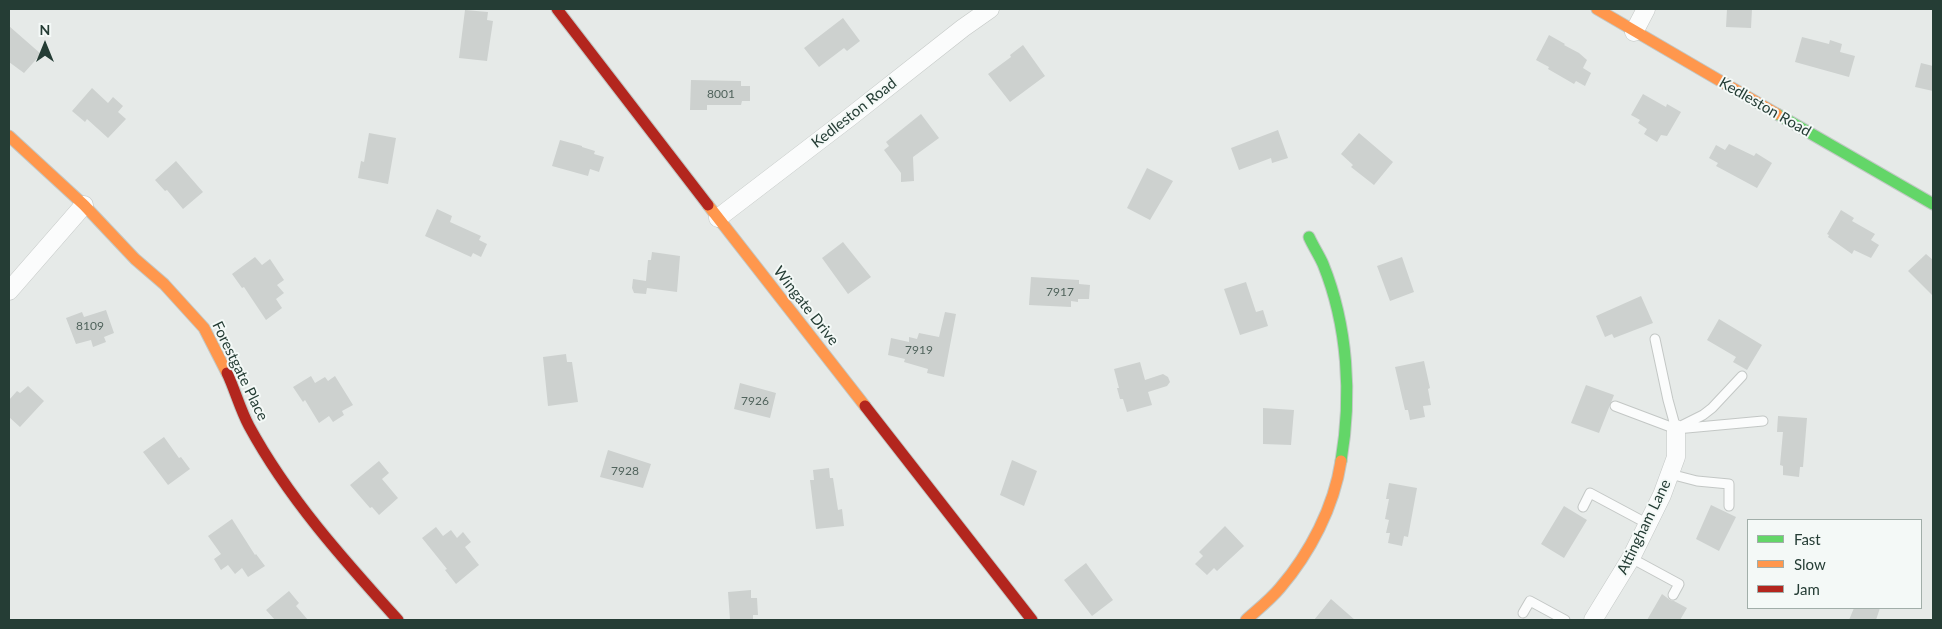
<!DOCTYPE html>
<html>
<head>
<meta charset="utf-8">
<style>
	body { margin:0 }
	#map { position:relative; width:1942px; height:629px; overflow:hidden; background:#e6eae8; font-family:Lato,sans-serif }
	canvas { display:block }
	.frame { position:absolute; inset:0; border:10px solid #253d35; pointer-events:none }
	.legend { position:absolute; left:1747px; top:519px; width:175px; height:90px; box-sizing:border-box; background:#f4f9f7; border:1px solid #a1aea9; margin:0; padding:6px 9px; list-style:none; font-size:15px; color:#253d35 }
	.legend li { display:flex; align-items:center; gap:10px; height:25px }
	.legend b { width:25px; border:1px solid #a1aea9 }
	.north { position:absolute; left:20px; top:20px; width:50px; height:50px; -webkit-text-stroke:4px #f4f9f7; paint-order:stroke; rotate:0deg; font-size:14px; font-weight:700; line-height:20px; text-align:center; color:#253d35 }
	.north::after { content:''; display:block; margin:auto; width:18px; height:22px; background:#253d35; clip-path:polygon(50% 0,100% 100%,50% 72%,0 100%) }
</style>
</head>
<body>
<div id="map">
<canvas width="1942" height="629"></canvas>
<div class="frame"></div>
<ul class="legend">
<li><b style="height:6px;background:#63d668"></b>Fast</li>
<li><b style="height:6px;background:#ff974d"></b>Slow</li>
<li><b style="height:6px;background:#b3261e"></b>Jam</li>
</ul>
<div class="north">N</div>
</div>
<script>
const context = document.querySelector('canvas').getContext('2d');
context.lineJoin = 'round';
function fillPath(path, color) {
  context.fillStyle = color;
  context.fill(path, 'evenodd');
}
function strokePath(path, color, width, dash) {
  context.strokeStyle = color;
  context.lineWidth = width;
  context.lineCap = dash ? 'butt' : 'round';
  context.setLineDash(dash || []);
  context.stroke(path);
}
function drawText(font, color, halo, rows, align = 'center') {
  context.font = font + ' Lato,sans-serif';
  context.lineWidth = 4;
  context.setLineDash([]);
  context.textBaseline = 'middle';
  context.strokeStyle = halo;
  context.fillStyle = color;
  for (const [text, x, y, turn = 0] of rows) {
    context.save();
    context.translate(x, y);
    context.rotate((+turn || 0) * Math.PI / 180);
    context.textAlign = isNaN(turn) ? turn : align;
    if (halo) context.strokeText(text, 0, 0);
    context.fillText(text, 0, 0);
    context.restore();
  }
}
fillPath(new Path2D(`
	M 1727,9 L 1752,9 L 1751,28 L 1726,27 Z
	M 465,10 L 488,12 L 487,20 L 493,21 L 487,61 L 459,58 Z
	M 843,18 L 860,41 L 847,51 L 844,48 L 819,67 L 804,48 Z
	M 9,26 L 41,54 L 24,73 L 9,62 Z
	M 1549,35 L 1565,44 L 1564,45 L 1579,53 L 1587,60 L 1583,68 L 1591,73 L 1585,86 L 1576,81 L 1574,84 L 1548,69 L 1549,67 L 1536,60 Z
	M 1802,37 L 1829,44 L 1830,40 L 1842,44 L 1840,52 L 1855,56 L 1849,77 L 1795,62 Z
	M 1023,45 L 1045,76 L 1010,102 L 988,74 L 1011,57 L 1010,55 Z
	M 1921,63 L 1933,66 L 1933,91 L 1915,87 Z
	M 691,80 L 741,81 L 741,86 L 750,86 L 750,101 L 742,101 L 741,105 L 707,105 L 707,110 L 690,110 Z
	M 92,88 L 108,103 L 113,97 L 123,106 L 118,112 L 126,119 L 108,138 L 87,119 L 85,122 L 72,111 Z
	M 1643,94 L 1666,107 L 1667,104 L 1681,112 L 1667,136 L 1661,135 L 1657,142 L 1644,134 L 1647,129 L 1638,123 L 1640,120 L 1631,115 Z
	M 921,114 L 939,138 L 913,157 L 914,181 L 901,182 L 901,173 L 884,150 L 889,146 L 886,142 Z
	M 1278,130 L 1288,158 L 1272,163 L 1271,158 L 1239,170 L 1231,148 Z
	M 369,133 L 396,138 L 388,184 L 358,178 L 361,161 L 364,162 Z
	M 1359,133 L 1393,162 L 1374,185 L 1351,167 L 1353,165 L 1341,154 Z
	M 560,140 L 582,146 L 582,147 L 595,151 L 594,154 L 604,157 L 599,172 L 590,169 L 588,176 L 552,166 Z
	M 1729,144 L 1754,156 L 1756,153 L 1772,163 L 1757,188 L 1716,166 L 1718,163 L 1709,158 L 1716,145 L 1725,150 Z
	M 176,161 L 203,192 L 183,209 L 167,190 L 165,191 L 155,180 Z
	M 1147,168 L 1173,181 L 1150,220 L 1127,208 Z
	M 437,209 L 452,216 L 450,222 L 481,236 L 479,240 L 487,244 L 481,257 L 473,253 L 471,257 L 425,236 Z
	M 1841,210 L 1854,218 L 1852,221 L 1875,234 L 1871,240 L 1879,245 L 1871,258 L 1854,250 L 1852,254 L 1828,237 L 1829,235 L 1827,234 Z
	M 843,242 L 871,277 L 848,294 L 822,258 Z
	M 652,252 L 680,256 L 677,292 L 647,288 L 646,294 L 634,293 L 632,288 L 633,279 L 646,281 L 648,260 L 651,260 Z
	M 1926,254 L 1933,260 L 1933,296 L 1908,271 Z
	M 255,257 L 262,265 L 270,259 L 284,280 L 277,285 L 284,293 L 276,299 L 282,308 L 266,320 L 244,287 L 242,288 L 232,274 Z
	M 1402,257 L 1414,292 L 1390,301 L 1377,266 Z
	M 1031,277 L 1079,280 L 1079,284 L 1090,285 L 1089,299 L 1078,299 L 1078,302 L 1071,301 L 1071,307 L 1029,305 Z
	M 1246,282 L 1256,312 L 1263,310 L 1268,326 L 1240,335 L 1224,289 Z
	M 1641,296 L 1653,323 L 1614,338 L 1612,334 L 1605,337 L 1596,316 Z
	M 106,310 L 114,333 L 104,337 L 106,342 L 93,347 L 91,340 L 76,344 L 66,318 L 82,312 L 84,317 Z
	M 945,312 L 956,314 L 944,377 L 927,373 L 928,369 L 904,362 L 905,359 L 888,355 L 891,338 L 909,342 L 909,337 L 917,339 L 919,333 L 939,337 Z
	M 1719,319 L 1762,345 L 1747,370 L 1733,362 L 1736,357 L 1707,340 Z
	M 566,354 L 567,362 L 572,362 L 578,402 L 548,406 L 543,357 Z
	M 1424,361 L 1430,388 L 1428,389 L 1431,405 L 1423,406 L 1425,417 L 1410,420 L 1408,410 L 1405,410 L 1395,367 Z
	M 1140,362 L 1145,380 L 1163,374 L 1168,377 L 1170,382 L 1167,386 L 1148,392 L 1152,405 L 1127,412 L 1123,399 L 1120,399 L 1117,388 L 1119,388 L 1114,369 Z
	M 311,376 L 315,383 L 325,377 L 328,381 L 335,376 L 353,405 L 342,411 L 344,415 L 333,422 L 329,416 L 319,423 L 305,400 L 303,402 L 293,387 Z
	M 740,383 L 776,393 L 770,418 L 734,409 Z
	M 1586,385 L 1614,395 L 1599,433 L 1571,423 Z
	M 28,386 L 44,401 L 20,427 L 9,417 L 9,400 L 17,391 L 20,393 Z
	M 1263,408 L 1294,410 L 1291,445 L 1263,444 Z
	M 1778,416 L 1807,418 L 1803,467 L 1800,467 L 1799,477 L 1783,475 L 1783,466 L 1780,465 L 1783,432 L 1777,432 Z
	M 164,437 L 179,458 L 181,457 L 190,469 L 168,485 L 143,452 Z
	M 608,450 L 651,464 L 643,488 L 600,477 Z
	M 1012,460 L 1037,471 L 1024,506 L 1000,495 Z
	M 379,461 L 389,473 L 382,479 L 398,498 L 379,515 L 372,507 L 370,508 L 350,485 Z
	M 829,468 L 830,478 L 833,478 L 838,510 L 842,509 L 844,526 L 816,529 L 810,480 L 814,480 L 813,470 Z
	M 1389,483 L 1417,488 L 1408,537 L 1404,536 L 1402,546 L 1388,543 L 1390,533 L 1386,533 L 1389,520 L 1385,519 L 1389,499 L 1386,499 Z
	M 1711,505 L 1736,517 L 1719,551 L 1696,539 Z
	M 1564,506 L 1587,520 L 1564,558 L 1541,544 Z
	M 232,519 L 255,555 L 256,554 L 265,566 L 248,577 L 242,568 L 235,574 L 228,565 L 221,570 L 214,559 L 221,554 L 208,536 Z
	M 1225,526 L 1244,546 L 1217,571 L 1214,568 L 1207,575 L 1195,564 L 1203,556 L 1199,552 Z
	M 436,527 L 443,536 L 451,530 L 457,538 L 463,532 L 471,542 L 465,547 L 479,565 L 456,584 L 445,570 L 447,569 L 422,538 Z
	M 1086,563 L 1113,600 L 1092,616 L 1064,580 Z
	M 751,590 L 751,598 L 757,598 L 758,615 L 753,615 L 753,620 L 730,620 L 728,592 Z
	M 289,591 L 299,603 L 296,606 L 308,620 L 275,620 L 266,610 Z
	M 1662,594 L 1670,600 L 1674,601 L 1687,608 L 1680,620 L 1647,620 Z
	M 1331,599 L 1355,620 L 1314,620 Z
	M 1854,608 L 1880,608 L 1876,620 L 1849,620 Z`), '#cdd1cf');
const lane = new Path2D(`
	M 1655,339 L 1668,400 L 1676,429
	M 1615,406 L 1676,429 L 1763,421
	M 1681,426 L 1703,415 L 1712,408 L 1742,376
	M 1670,474 L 1697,481 L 1729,484 L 1729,506
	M 1583,507 L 1590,493 L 1648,524
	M 1631,558 L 1679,584 L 1673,595
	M 1523,613 L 1530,601 L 1565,620`);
const street = new Path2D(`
	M 1634,32 L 1646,9
	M 718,218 L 850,117 L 963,28 L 990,9
	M 9,291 L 84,205
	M 1593,620 L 1631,558 L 1662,495 L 1676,457 L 1676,429`);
const fast = new Path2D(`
	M 1777,114 L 1933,204
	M 1309,237 C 1313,246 1319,255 1323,264 C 1348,326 1352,396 1341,461`);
const slow = new Path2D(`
	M 1597,9 L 1777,114
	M 9,136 L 84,205 L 135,259 L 164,284 L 204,328 L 227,373
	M 708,205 L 865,406
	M 1246,620 C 1257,610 1270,600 1280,588 C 1310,553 1334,507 1341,461`);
const jam = new Path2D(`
	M 557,9 L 708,205
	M 227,373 C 235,390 240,409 249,426 C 288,498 343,559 398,620
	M 865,406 L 1032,620`);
strokePath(lane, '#c3c7c5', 11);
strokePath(street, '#c3c7c5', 19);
strokePath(fast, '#c2c8c5', 13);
strokePath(slow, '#c2c8c5', 13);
strokePath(jam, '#c2c8c5', 13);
strokePath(lane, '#fbfcfc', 9);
strokePath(street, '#fbfcfc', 18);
strokePath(fast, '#63d668', 11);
strokePath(slow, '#ff974d', 11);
strokePath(jam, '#b3261e', 11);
drawText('12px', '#50635c', null, [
	["8001",721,94],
	["7917",1060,292],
	["8109",90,326],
	["7919",919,350],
	["7926",755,401],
	["7928",625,471]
]);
drawText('15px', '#253d35', '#f4f9f7', [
	["Kedleston Road",1765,107,30],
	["Kedleston Road",854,113,-38],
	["Wingate Drive",806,306,52],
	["Forestgate Place",240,371,64],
	["Attingham Lane",1644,527,-64]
]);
</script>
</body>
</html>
